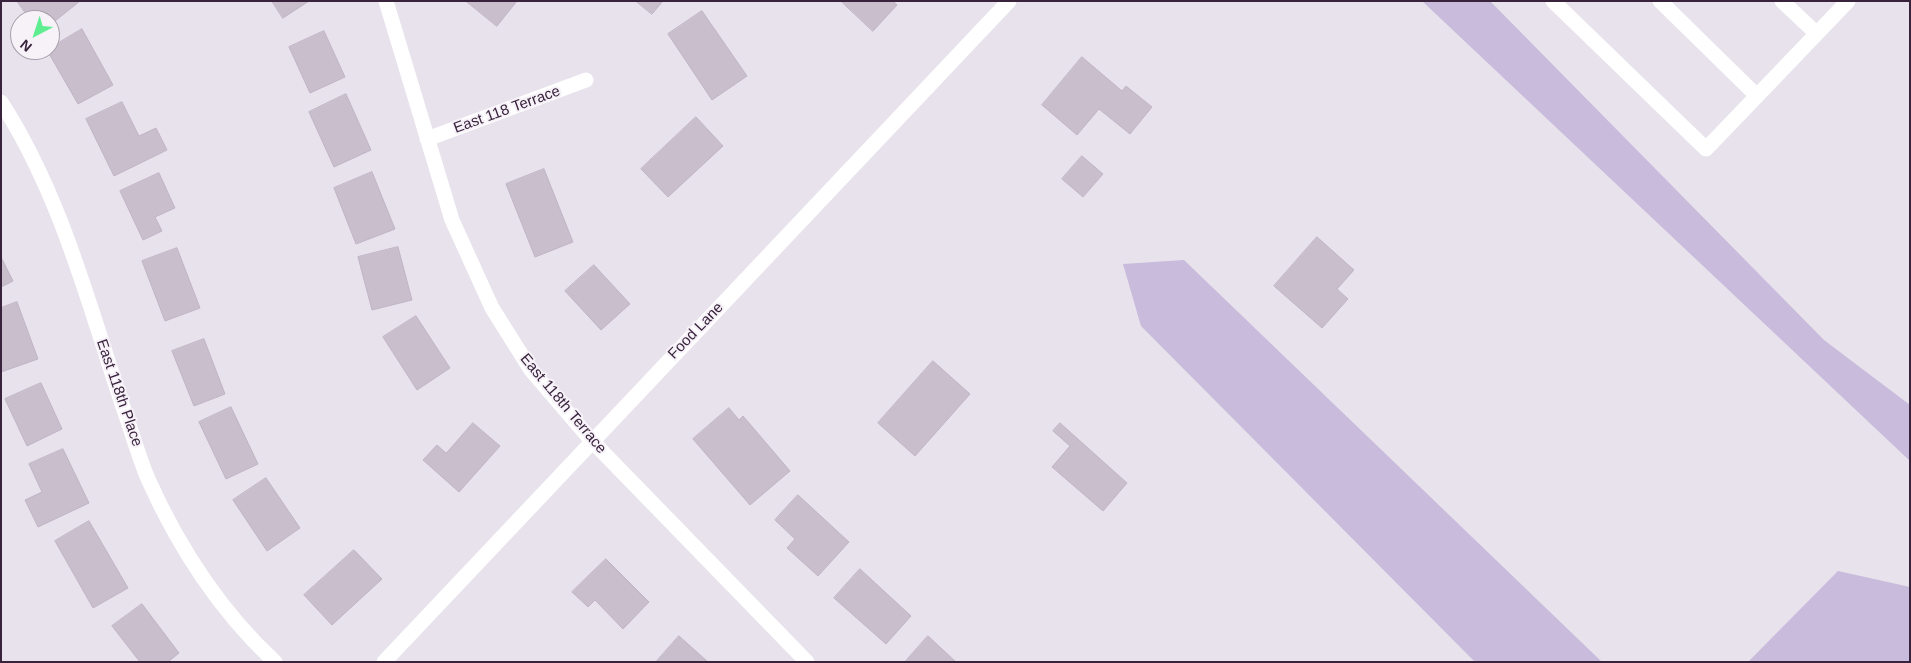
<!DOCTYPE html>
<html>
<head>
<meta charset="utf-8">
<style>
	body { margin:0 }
	#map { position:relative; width:1911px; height:663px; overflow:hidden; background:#e8e2ec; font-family:Arial,sans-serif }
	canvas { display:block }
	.frame { position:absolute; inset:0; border:2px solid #38223c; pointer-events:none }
	.north { position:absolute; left:10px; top:10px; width:50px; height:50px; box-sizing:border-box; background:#f6f2f8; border:1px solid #aa9fad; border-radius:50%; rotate:220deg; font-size:14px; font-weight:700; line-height:20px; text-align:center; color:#38223c }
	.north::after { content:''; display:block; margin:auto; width:18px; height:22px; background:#5eed91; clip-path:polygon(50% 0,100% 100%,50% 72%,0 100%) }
</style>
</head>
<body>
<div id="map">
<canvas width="1911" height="663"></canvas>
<div class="frame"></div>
<div class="north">N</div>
</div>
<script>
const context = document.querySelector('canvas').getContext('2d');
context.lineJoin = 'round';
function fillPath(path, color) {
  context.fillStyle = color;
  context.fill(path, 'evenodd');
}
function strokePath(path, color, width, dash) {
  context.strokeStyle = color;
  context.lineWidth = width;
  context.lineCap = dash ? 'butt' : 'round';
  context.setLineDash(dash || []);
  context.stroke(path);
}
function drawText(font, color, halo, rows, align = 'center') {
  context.font = font + ' Arial,sans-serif';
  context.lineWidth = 4;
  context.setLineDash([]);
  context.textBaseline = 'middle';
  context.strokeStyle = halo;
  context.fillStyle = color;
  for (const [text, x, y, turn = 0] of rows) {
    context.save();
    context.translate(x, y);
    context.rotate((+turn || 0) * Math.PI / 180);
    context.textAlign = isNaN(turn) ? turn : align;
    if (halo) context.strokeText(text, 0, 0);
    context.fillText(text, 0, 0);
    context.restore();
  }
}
fillPath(new Path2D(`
	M 1422,1 L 1490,1 L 1824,340 L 1910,405 L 1910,461 Z
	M 1184,260 L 1602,662 L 1475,662 L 1141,326 L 1123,264 Z
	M 1838,571 L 1910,587 L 1910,662 L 1748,662 Z`), '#c8bbdc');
const building = new Path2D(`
	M 17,1 L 80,1 L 50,25 L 50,20 L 31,20 Z
	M 272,1 L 309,1 L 283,18 Z
	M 466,1 L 517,1 L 497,26 Z
	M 636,1 L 663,1 L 652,14 Z
	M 841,1 L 893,1 L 897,5 L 873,31 Z
	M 702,11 L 747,76 L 712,100 L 668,34 Z
	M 82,29 L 113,85 L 78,104 L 47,50 Z
	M 324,31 L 345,77 L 310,93 L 289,47 Z
	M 1082,57 L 1122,91 L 1126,86 L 1152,107 L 1130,134 L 1099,109 L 1077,135 L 1042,105 Z
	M 346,94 L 371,150 L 334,167 L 309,112 Z
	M 122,102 L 139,136 L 156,128 L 167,150 L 114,176 L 86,119 Z
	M 696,117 L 723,146 L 668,197 L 641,169 Z
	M 1082,156 L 1103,174 L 1083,197 L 1062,179 Z
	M 544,169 L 573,242 L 535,257 L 506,184 Z
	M 372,172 L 395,229 L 356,244 L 334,188 Z
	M 159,173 L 175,208 L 155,217 L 162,231 L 143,240 L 120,191 Z
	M 1317,237 L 1354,270 L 1337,289 L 1348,299 L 1322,328 L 1274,286 Z
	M 398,247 L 412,300 L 372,310 L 358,257 Z
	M 177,248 L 200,308 L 165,321 L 142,261 Z
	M 1,257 L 13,281 L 1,287 Z
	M 594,265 L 630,304 L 601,330 L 565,291 Z
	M 17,302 L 38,359 L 1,372 L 1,308 Z
	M 416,316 L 450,368 L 417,390 L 383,337 Z
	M 204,339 L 225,394 L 194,406 L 172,351 Z
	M 933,361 L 970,394 L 915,456 L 878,423 Z
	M 41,383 L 62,429 L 27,446 L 5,399 Z
	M 231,407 L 258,464 L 226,479 L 199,422 Z
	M 729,408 L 739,420 L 743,416 L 790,471 L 750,505 L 693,439 Z
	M 473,423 L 500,446 L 459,492 L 423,460 L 437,445 L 446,453 Z
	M 1060,423 L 1127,483 L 1103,511 L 1052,467 L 1070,446 L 1053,431 Z
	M 63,449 L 89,503 L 38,527 L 25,500 L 42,492 L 29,464 Z
	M 266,478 L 300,528 L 267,551 L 233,500 Z
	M 798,495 L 849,542 L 818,576 L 787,548 L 795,539 L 775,520 Z
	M 89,521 L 128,588 L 93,608 L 55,541 Z
	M 354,550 L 382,579 L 332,625 L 304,595 Z
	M 606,559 L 649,602 L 623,629 L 595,600 L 588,607 L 572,592 Z
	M 860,569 L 911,616 L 886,644 L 834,598 Z
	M 142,604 L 179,653 L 168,662 L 140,662 L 112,626 Z
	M 679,636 L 708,662 L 656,662 Z
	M 928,636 L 956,662 L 905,662 Z`);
fillPath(building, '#c8becc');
strokePath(building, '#c0b4c5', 1);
strokePath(new Path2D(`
	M 386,1 L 452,220 L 492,308 L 531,370 L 592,441 L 807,662
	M 1553,1 L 1706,149 L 1757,96 L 1660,1
	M 1782,1 L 1816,33
	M 1757,96 L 1848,1
	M 1,102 C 60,193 88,302 122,404 C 131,429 138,455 148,479 C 179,548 220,611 275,662
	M 427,139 L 586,80
	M 384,662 L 1009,1`), '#fff', 15);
drawText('15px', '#38223c', '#f6f2f8', [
	["East 118 Terrace",507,110,-20],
	["Food Lane",696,331,-46],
	["East 118th Place",119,393,71],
	["East 118th Terrace",563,404,50]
]);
</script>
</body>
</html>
